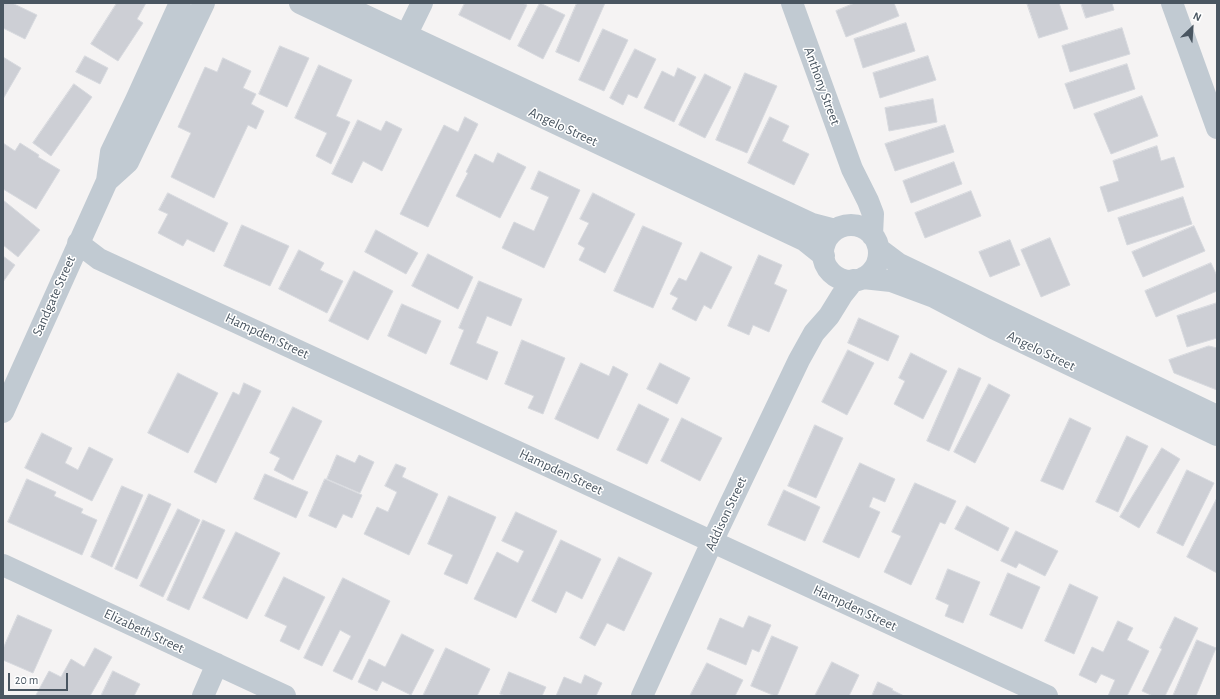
<!DOCTYPE html>
<html>
<head>
<meta charset="utf-8">
<style>
	body { margin:0 }
	#map { position:relative; width:1220px; height:699px; overflow:hidden; background:#f5f3f3; font-family:"Alegreya Sans",sans-serif }
	canvas { display:block }
	.frame { position:absolute; inset:0; border:4px solid #4a5661; pointer-events:none }
	.north { position:absolute; left:1172px; top:8px; width:40px; height:40px; -webkit-text-stroke:3px #fff; paint-order:stroke; rotate:25deg; font-size:11px; font-weight:700; line-height:16px; text-align:center; color:#4a5661 }
	.north::after { content:''; display:block; margin:auto; width:14px; height:18px; background:#4a5661; clip-path:polygon(50% 0,100% 100%,50% 72%,0 100%) }
	.scale { position:absolute; left:8px; top:673px; width:60px; height:18px; box-sizing:border-box; border:2px solid #4a5661; border-top:0; padding-left:5px; font-size:12px; line-height:14px; white-space:nowrap; color:#4a5661; -webkit-text-stroke:3px #fff; paint-order:stroke }
</style>
</head>
<body>
<div id="map">
<canvas width="1220" height="699"></canvas>
<div class="frame"></div>
<div class="north">N</div>
<div class="scale">20 m</div>
</div>
<script>
const context = document.querySelector('canvas').getContext('2d');
context.lineJoin = 'round';
function fillPath(path, color) {
  context.fillStyle = color;
  context.fill(path, 'evenodd');
}
function strokePath(path, color, width, dash) {
  context.strokeStyle = color;
  context.lineWidth = width;
  context.lineCap = dash ? 'butt' : 'round';
  context.setLineDash(dash || []);
  context.stroke(path);
}
function drawText(font, color, halo, rows, align = 'center') {
  context.font = font + ' "Alegreya Sans",sans-serif';
  context.lineWidth = 3;
  context.setLineDash([]);
  context.textBaseline = 'middle';
  context.strokeStyle = halo;
  context.fillStyle = color;
  for (const [text, x, y, turn = 0] of rows) {
    context.save();
    context.translate(x, y);
    context.rotate((+turn || 0) * Math.PI / 180);
    context.textAlign = isNaN(turn) ? turn : align;
    if (halo) context.strokeText(text, 0, 0);
    context.fillText(text, 0, 0);
    context.restore();
  }
}
const building = new Path2D(`
	M 3,3 L 12,3 L 37,15 L 25,39 L 3,28 Z
	M 117,3 L 146,3 L 137,19 L 143,23 L 118,61 L 91,44 Z
	M 465,3 L 522,3 L 527,5 L 510,40 L 459,15 Z
	M 540,3 L 565,15 L 543,59 L 518,46 Z
	M 577,3 L 605,3 L 579,62 L 556,52 Z
	M 855,3 L 894,3 L 899,16 L 846,37 L 836,11 Z
	M 1027,3 L 1059,3 L 1068,29 L 1039,38 Z
	M 1081,3 L 1112,3 L 1114,10 L 1086,18 Z
	M 906,23 L 915,51 L 863,68 L 854,39 Z
	M 1122,28 L 1130,54 L 1070,72 L 1062,46 Z
	M 603,29 L 628,40 L 604,91 L 579,80 Z
	M 280,46 L 309,58 L 287,107 L 259,94 Z
	M 635,49 L 656,59 L 637,98 L 628,94 L 623,105 L 610,98 Z
	M 85,56 L 108,68 L 100,84 L 76,72 Z
	M 928,56 L 936,80 L 880,98 L 873,73 Z
	M 3,57 L 21,68 L 3,99 Z
	M 223,58 L 251,71 L 243,88 L 256,94 L 251,104 L 264,111 L 256,129 L 248,125 L 214,198 L 171,177 L 191,133 L 178,127 L 205,67 L 217,72 Z
	M 1127,64 L 1135,89 L 1074,109 L 1065,84 Z
	M 319,65 L 352,80 L 336,116 L 350,122 L 331,164 L 316,156 L 327,133 L 295,118 Z
	M 678,68 L 696,77 L 674,122 L 644,108 L 662,71 L 674,77 Z
	M 745,73 L 777,86 L 747,153 L 716,140 Z
	M 705,74 L 731,87 L 705,138 L 679,125 Z
	M 74,84 L 92,97 L 51,156 L 33,143 Z
	M 1142,96 L 1158,136 L 1111,154 L 1094,114 Z
	M 933,99 L 937,122 L 889,131 L 885,108 Z
	M 465,117 L 478,124 L 428,227 L 400,214 L 444,125 L 458,132 Z
	M 770,117 L 789,126 L 782,141 L 809,154 L 794,185 L 748,163 Z
	M 358,120 L 381,131 L 386,121 L 402,129 L 382,171 L 363,161 L 352,183 L 332,174 Z
	M 945,125 L 954,152 L 895,171 L 885,144 Z
	M 3,143 L 15,151 L 20,143 L 39,155 L 38,157 L 60,170 L 36,209 L 3,189 Z
	M 1157,146 L 1161,161 L 1174,157 L 1184,187 L 1108,212 L 1100,187 L 1119,181 L 1113,161 Z
	M 498,153 L 526,167 L 500,218 L 456,196 L 468,173 L 466,172 L 475,154 L 493,163 Z
	M 954,162 L 962,184 L 911,203 L 903,181 Z
	M 539,171 L 580,190 L 544,268 L 502,248 L 514,222 L 534,231 L 549,197 L 531,189 Z
	M 971,191 L 981,216 L 925,238 L 915,213 Z
	M 168,193 L 228,223 L 214,252 L 187,239 L 183,246 L 158,233 L 168,214 L 159,210 Z
	M 593,193 L 635,214 L 605,273 L 579,260 L 585,248 L 578,244 L 589,223 L 580,219 Z
	M 1183,197 L 1192,224 L 1127,245 L 1118,218 Z
	M 3,200 L 40,230 L 18,257 L 3,245 Z
	M 242,225 L 289,246 L 270,286 L 224,266 Z
	M 643,226 L 682,243 L 653,308 L 614,291 Z
	M 1194,226 L 1205,251 L 1143,277 L 1132,252 Z
	M 376,230 L 418,253 L 406,274 L 365,252 Z
	M 1050,238 L 1070,285 L 1041,297 L 1021,250 Z
	M 1010,240 L 1020,265 L 990,277 L 979,252 Z
	M 299,250 L 324,263 L 320,270 L 343,281 L 327,313 L 279,289 Z
	M 701,252 L 732,267 L 711,309 L 704,305 L 696,321 L 672,309 L 678,298 L 670,294 L 679,278 L 686,281 Z
	M 428,254 L 473,277 L 458,309 L 412,286 Z
	M 759,255 L 782,265 L 774,284 L 787,290 L 769,332 L 753,325 L 749,335 L 728,326 Z
	M 3,256 L 15,265 L 3,282 Z
	M 1211,263 L 1217,276 L 1217,291 L 1156,317 L 1145,291 Z
	M 354,271 L 393,291 L 368,340 L 329,321 Z
	M 479,281 L 522,299 L 511,326 L 487,316 L 476,343 L 498,352 L 487,380 L 450,364 L 464,330 L 459,328 Z
	M 1217,303 L 1217,338 L 1187,347 L 1177,316 Z
	M 402,304 L 441,321 L 426,354 L 388,336 Z
	M 859,318 L 899,336 L 888,361 L 848,343 Z
	M 522,340 L 565,358 L 543,414 L 528,408 L 534,396 L 505,384 Z
	M 1209,346 L 1217,348 L 1217,390 L 1174,373 L 1169,360 Z
	M 848,350 L 874,363 L 847,415 L 822,402 Z
	M 911,353 L 947,371 L 923,419 L 894,404 L 905,381 L 899,378 Z
	M 581,363 L 609,376 L 613,366 L 628,374 L 598,439 L 555,419 Z
	M 660,363 L 690,378 L 677,404 L 647,389 Z
	M 959,368 L 981,378 L 949,451 L 927,441 Z
	M 178,373 L 218,393 L 188,453 L 148,433 Z
	M 244,383 L 261,391 L 216,483 L 194,472 L 233,392 L 239,395 Z
	M 989,384 L 1010,395 L 975,463 L 954,452 Z
	M 639,404 L 669,419 L 647,464 L 617,450 Z
	M 293,407 L 322,421 L 293,480 L 274,470 L 280,458 L 270,453 Z
	M 682,418 L 722,438 L 700,481 L 661,461 Z
	M 1070,418 L 1091,428 L 1063,490 L 1041,481 Z
	M 815,425 L 843,438 L 816,498 L 788,486 Z
	M 42,433 L 72,448 L 65,463 L 78,470 L 89,447 L 113,459 L 92,501 L 25,468 Z
	M 1127,436 L 1148,446 L 1118,512 L 1096,502 Z
	M 1162,448 L 1180,459 L 1139,528 L 1120,517 Z
	M 337,455 L 355,463 L 359,455 L 374,462 L 360,493 L 327,479 Z
	M 860,463 L 895,479 L 885,502 L 873,497 L 869,507 L 880,512 L 859,558 L 823,542 Z
	M 396,464 L 406,468 L 402,477 L 438,494 L 409,555 L 364,534 L 377,507 L 388,512 L 397,492 L 385,486 Z
	M 1187,470 L 1214,483 L 1183,546 L 1157,533 Z
	M 265,474 L 308,492 L 296,518 L 254,499 Z
	M 27,479 L 56,492 L 54,496 L 83,509 L 81,513 L 97,520 L 82,555 L 8,522 Z
	M 325,479 L 362,495 L 352,518 L 343,514 L 336,528 L 309,516 Z
	M 915,483 L 956,501 L 945,524 L 940,522 L 911,585 L 884,572 L 901,536 L 892,532 Z
	M 122,486 L 143,495 L 112,567 L 91,557 Z
	M 784,490 L 820,507 L 805,541 L 768,525 Z
	M 149,494 L 171,504 L 137,579 L 115,569 Z
	M 449,496 L 496,517 L 467,584 L 444,574 L 453,555 L 428,544 Z
	M 1217,498 L 1217,573 L 1187,557 Z
	M 967,506 L 1009,528 L 998,551 L 955,529 Z
	M 178,509 L 200,520 L 163,597 L 140,586 Z
	M 516,512 L 557,531 L 516,618 L 474,599 L 497,552 L 518,563 L 524,551 L 502,541 Z
	M 203,520 L 225,530 L 189,610 L 167,600 Z
	M 1016,531 L 1058,551 L 1045,576 L 1019,563 L 1016,568 L 1001,561 Z
	M 236,532 L 280,553 L 247,619 L 203,598 Z
	M 561,540 L 601,559 L 582,599 L 566,591 L 556,613 L 532,601 Z
	M 619,557 L 652,573 L 624,631 L 607,623 L 595,646 L 580,638 Z
	M 948,569 L 980,582 L 963,623 L 945,616 L 949,605 L 936,599 Z
	M 1008,573 L 1040,587 L 1022,629 L 990,615 Z
	M 284,577 L 325,597 L 299,650 L 280,641 L 287,626 L 265,616 Z
	M 343,578 L 390,601 L 352,680 L 333,671 L 351,636 L 340,630 L 322,666 L 304,658 Z
	M 1070,584 L 1098,597 L 1074,654 L 1045,641 Z
	M 18,615 L 52,630 L 33,673 L 3,660 L 3,649 Z
	M 749,616 L 771,625 L 759,652 L 752,649 L 746,665 L 707,649 L 720,618 L 743,628 Z
	M 1175,617 L 1198,628 L 1165,696 L 1153,696 L 1142,691 L 1162,649 L 1160,648 Z
	M 1118,621 L 1133,628 L 1127,640 L 1149,651 L 1127,696 L 1108,696 L 1115,680 L 1101,674 L 1096,683 L 1079,675 L 1092,647 L 1103,652 Z
	M 402,634 L 434,650 L 411,695 L 382,681 L 377,691 L 358,682 L 369,659 L 385,667 Z
	M 772,636 L 798,647 L 777,696 L 775,696 L 751,686 Z
	M 1197,640 L 1216,648 L 1196,696 L 1173,696 Z
	M 95,648 L 112,657 L 90,696 L 38,696 L 36,695 L 49,671 L 61,677 L 71,659 L 84,667 Z
	M 446,648 L 490,669 L 477,696 L 423,696 Z
	M 832,662 L 859,675 L 849,696 L 815,696 Z
	M 707,663 L 743,680 L 735,696 L 690,696 Z
	M 113,671 L 140,684 L 134,696 L 101,696 Z
	M 509,672 L 546,687 L 542,696 L 506,696 L 500,694 Z
	M 585,675 L 602,683 L 596,696 L 556,696 L 564,677 L 581,684 Z
	M 878,682 L 893,689 L 892,690 L 904,696 L 872,696 Z`);
fillPath(building, '#cdcfd5');
strokePath(building, '#d7d9de', 1);
strokePath(new Path2D(`
	M 300,3 L 804,240 L 824,256
	M 338,3 L 812,224 L 835,230
	M 792,3 L 852,169 L 868,201 L 873,214 L 872,235
	M 1172,3 L 1217,128
	M 400,48 L 422,3
	M 107,181 L 128,162 L 204,3
	M823 253a28 28 0 1 1 56 0a28 28 0 1 1-56 0Z
	M 78,243 L 99,259 L 1047,696
	M 879,249 L 899,264 L 1217,416
	M 863,278 L 891,281 L 934,297 L 993,328 L 1217,435
	M 3,412 L 107,181 L 111,152 L 136,100 L 180,3
	M 3,565 L 285,696
	M 203,696 L 217,664
	M 642,696 L 712,542 L 799,360 L 814,333 L 829,316 L 842,295 L 854,280`), '#c1cad2', 22);
drawText('14px', '#4a5661', '#fff', [
	["Anthony Street",822,86,70],
	["Angelo Street",563,127,25],
	["Sandgate Street",54,296,-66],
	["Hampden Street",267,336,25],
	["Angelo Street",1041,351,26],
	["Hampden Street",561,472,25],
	["Addison Street",726,514,-65],
	["Hampden Street",855,608,25],
	["Elizabeth Street",144,631,25]
]);
</script>
</body>
</html>
